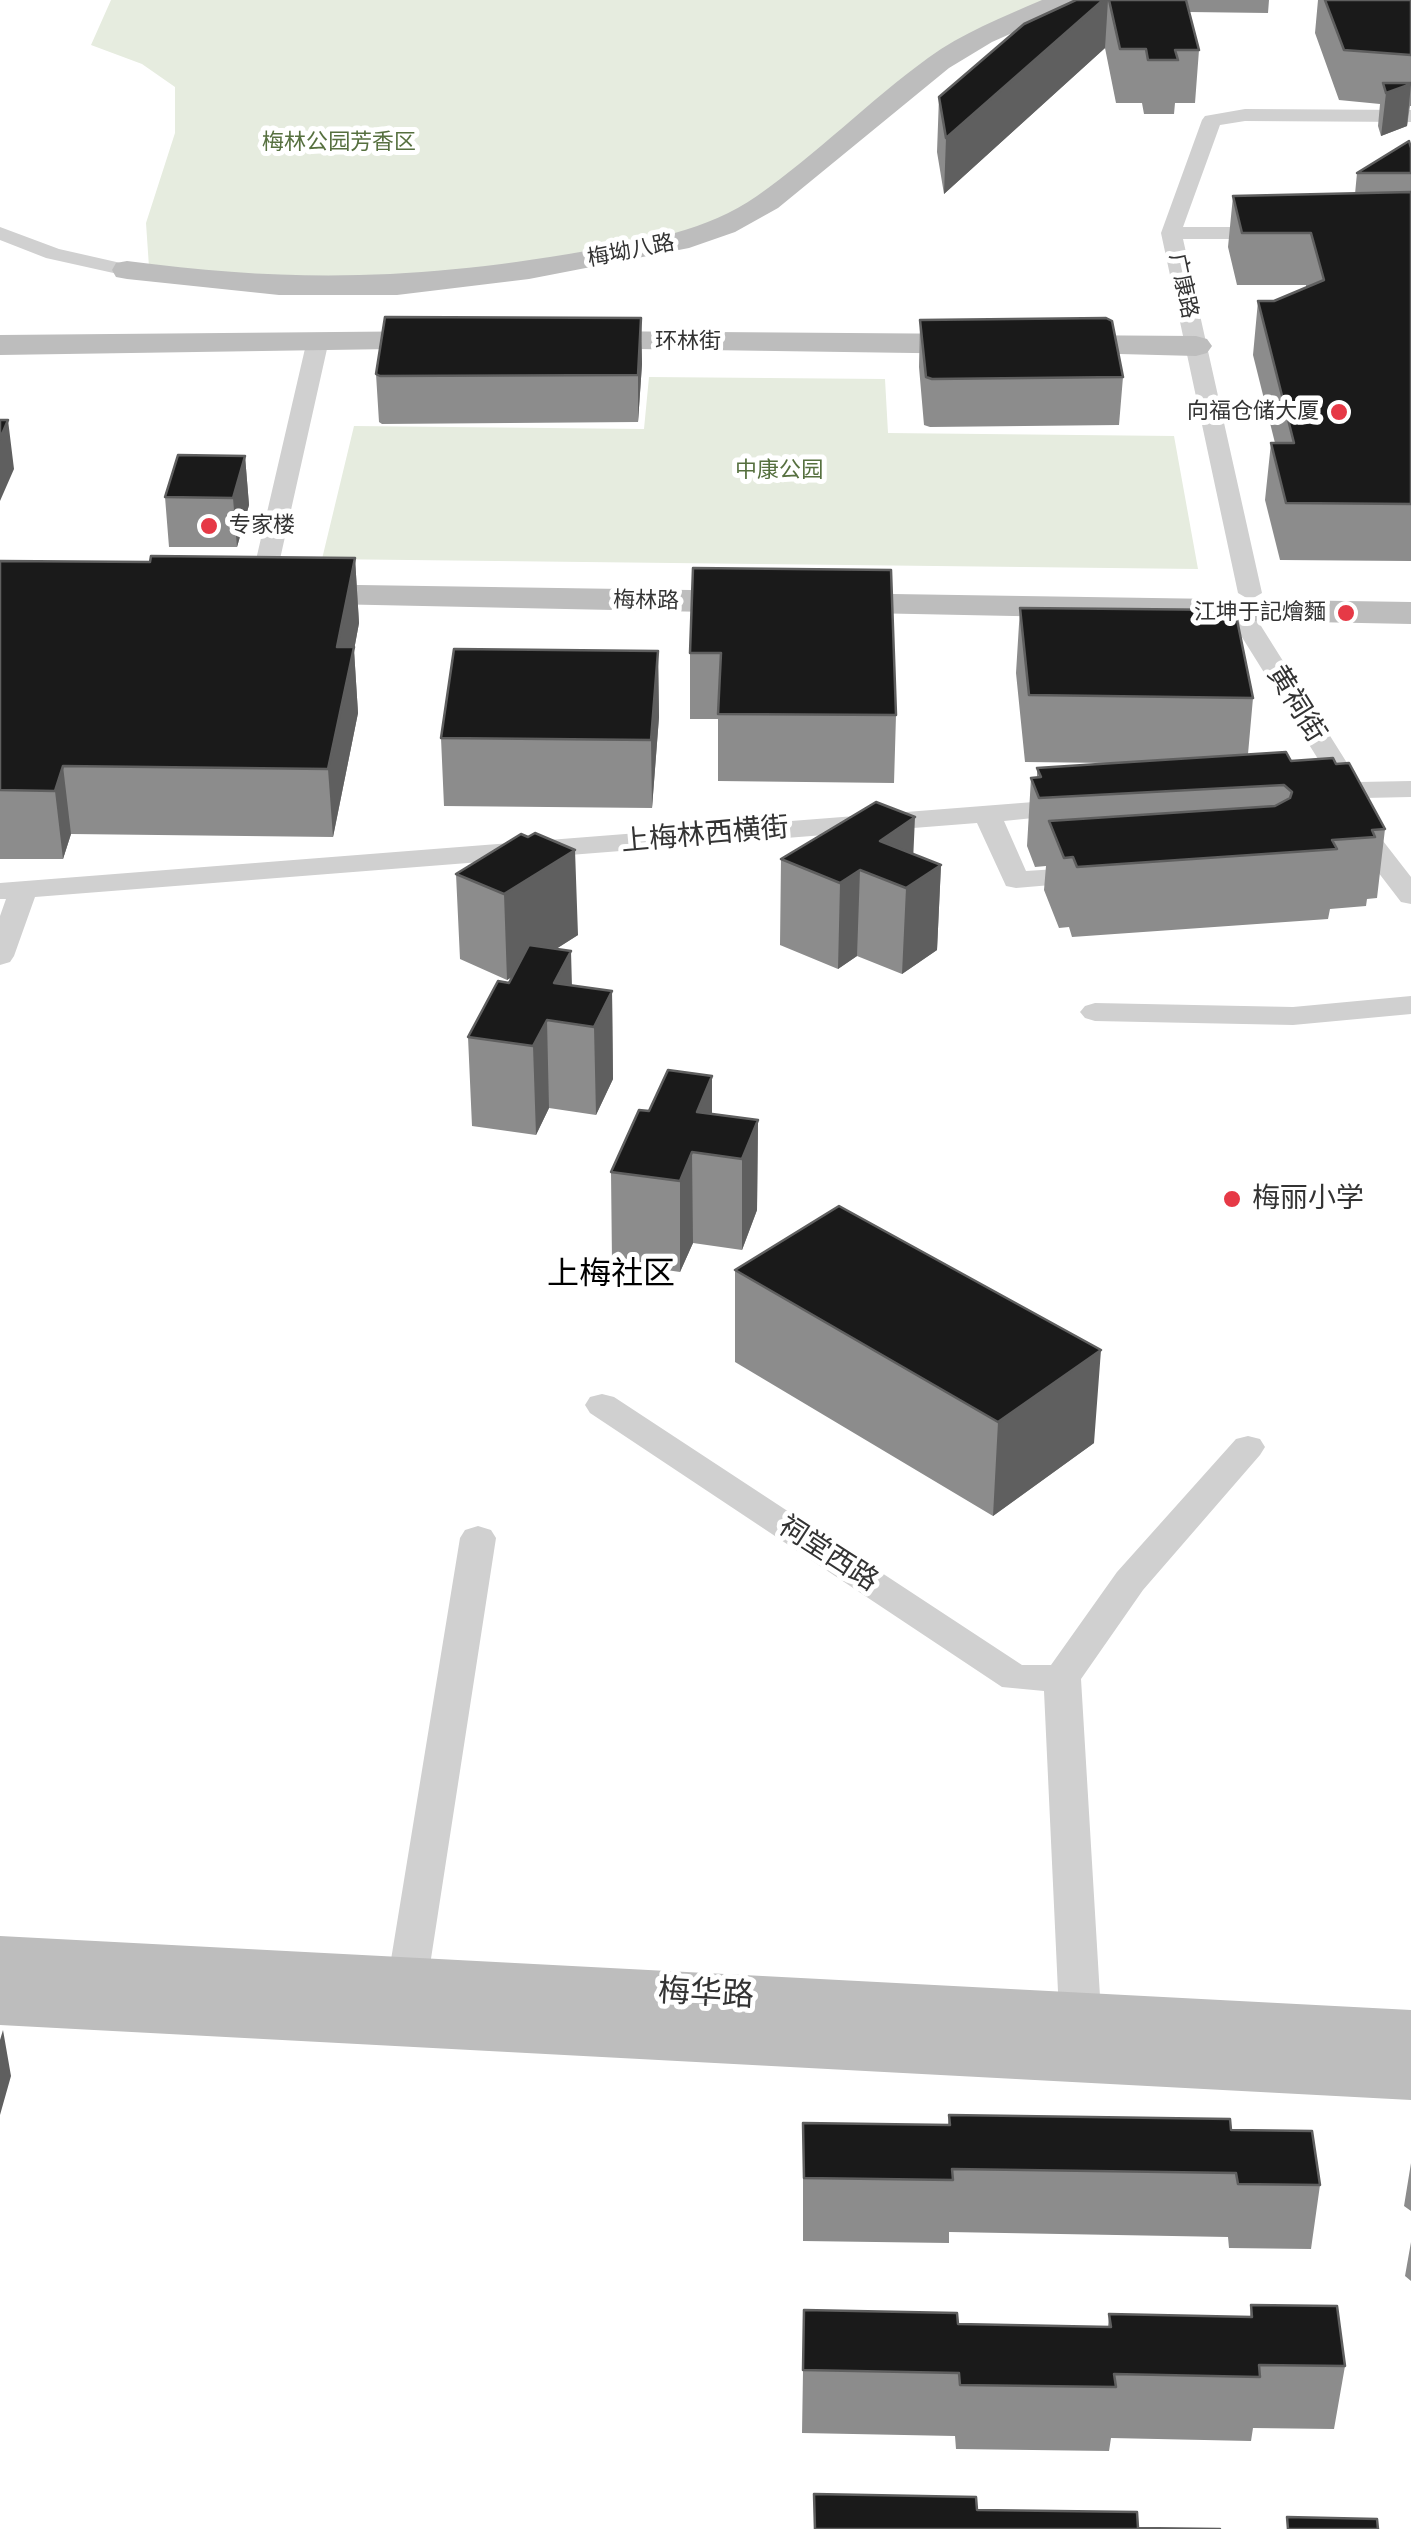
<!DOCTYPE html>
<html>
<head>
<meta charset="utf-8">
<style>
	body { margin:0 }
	canvas { display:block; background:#fff }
</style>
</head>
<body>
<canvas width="1411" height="2529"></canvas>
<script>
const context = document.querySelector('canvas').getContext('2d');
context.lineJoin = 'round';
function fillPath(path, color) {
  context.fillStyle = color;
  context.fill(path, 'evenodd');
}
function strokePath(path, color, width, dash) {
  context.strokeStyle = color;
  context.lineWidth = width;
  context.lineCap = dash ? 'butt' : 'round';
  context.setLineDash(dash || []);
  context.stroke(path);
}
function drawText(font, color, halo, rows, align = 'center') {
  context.font = font + ' Rubik,"Noto Sans SC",sans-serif';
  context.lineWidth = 10;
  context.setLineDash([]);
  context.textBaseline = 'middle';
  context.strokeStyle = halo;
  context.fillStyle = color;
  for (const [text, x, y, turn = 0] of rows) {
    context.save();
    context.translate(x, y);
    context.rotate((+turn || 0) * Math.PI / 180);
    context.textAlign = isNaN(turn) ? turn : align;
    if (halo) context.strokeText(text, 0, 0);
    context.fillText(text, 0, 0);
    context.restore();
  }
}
fillPath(new Path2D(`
	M 111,0 L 1064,0 L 983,36 L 704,235 L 405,285 L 149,267 L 146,223 L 175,133 L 175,87 L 142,64 L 91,45 Z
	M 649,377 L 885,379 L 888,433 L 1174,436 L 1198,569 L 322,559 L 354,426 L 644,429 Z`), '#e6ecdf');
fillPath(new Path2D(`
	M 1245,109 L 1411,110 L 1411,122 L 1245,121 L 1220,125 L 1183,227 L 1271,227 L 1281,233 L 1271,239 L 1183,239 L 1262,593 L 1250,600 L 1238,593 L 1161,233 L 1202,120 L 1205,116 Z
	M 0,227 L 59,249 L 134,266 L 137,270 L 127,276 L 46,258 L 0,240 Z
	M 318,333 L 329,340 L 276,577 L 264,584 L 252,577 L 307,340 Z
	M 1244,604 L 1256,611 L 1261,626 L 1359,782 L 1411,781 L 1411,797 L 1364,798 L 1366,819 L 1411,877 L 1411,904 L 1401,902 L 1338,820 L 1337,799 L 1311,797 L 1307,791 L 1311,785 L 1333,783 L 1235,626 L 1232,611 Z
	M 1072,799 L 1086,807 L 1082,813 L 1004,821 L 1026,871 L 1088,867 L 1098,869 L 1102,875 L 1098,881 L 1016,888 L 1006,886 L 977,823 L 35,897 L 14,956 L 10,962 L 0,965 L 0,916 L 6,899 L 0,899 L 0,883 Z
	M 1411,996 L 1411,1014 L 1293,1025 L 1095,1021 L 1085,1018 L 1080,1012 L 1085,1006 L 1095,1003 L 1293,1007 Z
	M 602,1394 L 614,1397 L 1022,1665 L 1051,1665 L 1117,1572 L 1236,1439 L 1248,1436 L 1260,1439 L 1265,1447 L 1260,1455 L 1143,1590 L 1081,1679 L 1101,2013 L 1095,2024 L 1080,2029 L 1065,2024 L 1059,2013 L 1044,1691 L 1002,1687 L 590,1413 L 585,1405 L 590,1397 Z
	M 478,1526 L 491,1530 L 496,1538 L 428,1978 L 422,1989 L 408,1993 L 394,1989 L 388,1978 L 460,1538 L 465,1530 Z`), '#d0d0d0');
fillPath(new Path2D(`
	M 1042,0 L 1077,0 L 1073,6 L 992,42 L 949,68 L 778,208 L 735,232 L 689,248 L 529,279 L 397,295 L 279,295 L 127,279 L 116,277 L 112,270 L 116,263 L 127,261 C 293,283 420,280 586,251 C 645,241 707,231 757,196 C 817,154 869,101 928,58 C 962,33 1003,17 1042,0 Z
	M 447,331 L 458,334 L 463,341 L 458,348 L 0,355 L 0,335 Z
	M 579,331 L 982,334 L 993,337 L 998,344 L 993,351 L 982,354 L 568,348 L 563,341 L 568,334 Z
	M 1054,335 L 1196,336 L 1207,339 L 1212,346 L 1207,353 L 1196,356 L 1043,352 L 1038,345 L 1043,338 Z
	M 293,584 L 756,591 L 769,594 L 774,602 L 769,610 L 756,613 L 280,603 L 275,595 L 280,587 Z
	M 828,593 L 1411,602 L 1411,624 L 815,612 L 810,604 L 815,596 Z
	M 0,1936 L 1411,2010 L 1411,2100 L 0,2025 Z`), '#bdbdbd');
fillPath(new Path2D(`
	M 1076,0 L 1269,0 L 1268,13 L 1189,12 L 1199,50 L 1195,103 L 1175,103 L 1174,114 L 1144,114 L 1142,103 L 1116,103 L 1105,48 L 944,194 L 937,152 L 939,97 Z
	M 1318,0 L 1411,0 L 1411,106 L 1410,106 L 1407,126 L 1381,136 L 1378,126 L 1380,104 L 1339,100 L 1315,33 Z
	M 1411,148 L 1411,561 L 1280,560 L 1265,500 L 1271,443 L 1275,443 L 1253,355 L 1258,301 L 1274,301 L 1306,288 L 1306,285 L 1237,285 L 1228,247 L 1233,196 L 1355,194 L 1357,173 Z
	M 641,318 L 642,364 L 638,422 L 382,424 L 379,422 L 376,374 Z
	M 920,320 L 1123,377 L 1119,425 L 930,427 L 924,425 L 919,367 Z
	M 245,456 L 249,505 L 237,547 L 169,547 L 165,497 Z
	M 355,558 L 359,623 L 354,650 L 358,713 L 333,837 L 71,834 L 63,859 L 0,859 L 0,561 L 150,562 Z
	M 693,568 L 896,715 L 894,783 L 718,781 L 718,719 L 690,719 L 690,653 Z
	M 1020,608 L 1253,698 L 1248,754 L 1291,761 L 1336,764 L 1385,829 L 1377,898 L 1367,899 L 1366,906 L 1330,909 L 1328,919 L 1072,937 L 1069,927 L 1059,928 L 1044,890 L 1046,866 L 1035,867 L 1027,846 L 1031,778 L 1037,777 L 1037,768 L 1111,763 L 1025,762 L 1016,673 Z
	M 658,651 L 659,717 L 652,808 L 444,806 L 441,738 Z
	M 521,834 L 578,935 L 556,949 L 572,986 L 612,991 L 613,1079 L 596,1115 L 549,1108 L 536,1135 L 472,1126 L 468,1037 L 512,977 L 507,980 L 460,959 L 456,874 Z
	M 913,854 L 941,865 L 937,950 L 902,974 L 857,956 L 838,969 L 780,945 L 781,859 Z
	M 649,1111 L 712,1114 L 758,1120 L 757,1210 L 742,1250 L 693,1243 L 680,1272 L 612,1262 L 611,1172 Z
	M 735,1270 L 1094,1443 L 993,1516 L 735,1362 Z
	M 949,2115 L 1231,2130 L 1320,2185 L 1311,2249 L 1229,2248 L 1228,2237 L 949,2232 L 949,2243 L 803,2241 L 803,2123 L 948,2125 Z
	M 1411,2163 L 1411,2211 L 1404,2206 Z
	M 1411,2242 L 1411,2281 L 1405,2276 Z
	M 1251,2305 L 1345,2366 L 1334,2429 L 1253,2428 L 1251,2441 L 1111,2438 L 1109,2451 L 956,2449 L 955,2436 L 802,2433 L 804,2310 L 958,2324 L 1108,2327 L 1109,2314 L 1250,2317 Z`), '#8c8c8c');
fillPath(new Path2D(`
	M 1103,0 L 1108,0 L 1105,48 L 944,194 L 946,138 Z
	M 1411,84 L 1407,126 L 1381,136 L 1386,93 Z
	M 641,318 L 642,364 L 638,422 L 638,375 Z
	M 8,420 L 14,469 L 0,501 L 0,439 Z
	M 245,456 L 249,505 L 237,547 L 233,498 Z
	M 355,558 L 359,623 L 354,650 L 358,713 L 333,837 L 328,769 L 337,647 Z
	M 658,651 L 659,717 L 652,808 L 651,740 Z
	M 63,766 L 71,834 L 63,859 L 55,791 Z
	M 915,817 L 912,884 L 941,865 L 937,950 L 902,974 L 906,888 L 880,841 Z
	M 575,850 L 578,935 L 507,980 L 504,894 Z
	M 860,870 L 857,956 L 838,969 L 840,883 Z
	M 571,951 L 573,1024 L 554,983 Z
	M 612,991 L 613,1079 L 596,1115 L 594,1027 Z
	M 547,1020 L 549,1108 L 536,1135 L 533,1046 Z
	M 712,1076 L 712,1155 L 697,1112 Z
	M 758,1120 L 757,1210 L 742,1250 L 742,1159 Z
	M 692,1152 L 693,1243 L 680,1272 L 680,1181 Z
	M 1101,1350 L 1094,1443 L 993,1516 L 998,1422 Z
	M 3,2030 L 11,2076 L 0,2115 L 0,2040 Z`), '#5f5f5f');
const building = new Path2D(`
	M 1076,0 L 1103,0 L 946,138 L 939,97 L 1024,24 Z
	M 1109,0 L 1186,0 L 1199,50 L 1175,50 L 1178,60 L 1148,60 L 1146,49 L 1120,49 Z
	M 1325,0 L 1411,0 L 1411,55 L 1344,50 Z
	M 1383,83 L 1411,83 L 1411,84 L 1386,93 Z
	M 1409,141 L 1411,148 L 1411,173 L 1357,173 Z
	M 1411,192 L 1411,504 L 1286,503 L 1271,443 L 1294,443 L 1258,301 L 1274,301 L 1324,280 L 1311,233 L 1242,233 L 1233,196 Z
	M 385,317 L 641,318 L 638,375 L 380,376 L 376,374 Z
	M 1106,318 L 1112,321 L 1123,377 L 932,379 L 926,377 L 920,320 Z
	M 0,420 L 8,420 L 0,439 Z
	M 178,455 L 245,456 L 233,498 L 165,497 Z
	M 151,556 L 355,558 L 337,647 L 354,647 L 328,769 L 63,766 L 55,791 L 0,790 L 0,561 L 150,562 Z
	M 693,568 L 891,570 L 896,715 L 718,714 L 721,653 L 690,653 Z
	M 1020,608 L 1235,610 L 1253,698 L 1029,695 Z
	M 454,649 L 658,651 L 651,740 L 441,738 Z
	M 1286,752 L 1291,761 L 1333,758 L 1336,764 L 1349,763 L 1385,829 L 1372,830 L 1375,837 L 1332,840 L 1337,849 L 1077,867 L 1073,857 L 1064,858 L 1049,821 L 1275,806 L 1290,798 L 1292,792 L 1284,785 L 1039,798 L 1031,778 L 1041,777 L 1037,768 Z
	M 876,802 L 915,817 L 880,841 L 941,865 L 906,888 L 860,870 L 840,883 L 781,859 Z
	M 535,833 L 575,850 L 504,894 L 456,874 L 521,834 L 528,837 Z
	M 529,945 L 571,951 L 554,983 L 612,991 L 594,1027 L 547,1020 L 533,1046 L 468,1037 L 498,981 L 509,983 Z
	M 668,1070 L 712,1076 L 697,1112 L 758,1120 L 742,1159 L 692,1152 L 680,1181 L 611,1172 L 639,1110 L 649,1111 Z
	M 839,1206 L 1101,1350 L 998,1422 L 735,1270 Z
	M 949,2115 L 1230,2119 L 1231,2130 L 1312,2131 L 1320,2185 L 1238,2184 L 1236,2173 L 952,2169 L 953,2180 L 804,2178 L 803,2123 L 950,2125 Z
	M 1251,2305 L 1337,2306 L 1345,2366 L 1259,2365 L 1260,2377 L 1114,2374 L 1116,2387 L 960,2385 L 959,2373 L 803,2370 L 804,2310 L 957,2313 L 958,2324 L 1111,2327 L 1109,2314 L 1252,2317 Z
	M 814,2494 L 976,2497 L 977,2510 L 1137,2512 L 1138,2528 L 1220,2529 L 815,2529 Z
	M 1287,2517 L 1377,2519 L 1378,2529 L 1288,2529 Z`);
fillPath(building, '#1a1a1a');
strokePath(building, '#5f5f5f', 2.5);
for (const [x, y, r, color] of [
	[1339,412,10,"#e63946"],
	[209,526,10,"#e63946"],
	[1346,613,10,"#e63946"],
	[1232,1199,10,"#e63946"]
]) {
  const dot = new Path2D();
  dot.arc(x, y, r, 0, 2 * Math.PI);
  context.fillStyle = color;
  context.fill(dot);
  strokePath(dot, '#fff', 4);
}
drawText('22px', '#56703f', '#fff', [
	["梅林公园芳香区",339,143],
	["中康公园",779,471]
]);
drawText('22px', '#333', '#fff', [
	["梅坳八路",631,251,-11],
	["广康路",1183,286,78],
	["环林街",688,342],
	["梅林路",646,601,1]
]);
drawText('22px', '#333', '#fff', [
	["向福仓储大厦",1319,412],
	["专家楼",229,526,"left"],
	["江坤于記燴麵",1326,613]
], 'right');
drawText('28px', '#333', '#fff', [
	["黄祠街",1296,704,58],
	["上梅林西横街",705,835,-5],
	["祠堂西路",828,1554,33]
]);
drawText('28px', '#333', '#fff', [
	["梅丽小学",1252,1199]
], 'left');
drawText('32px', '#000', '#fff', [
	["上梅社区",611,1275]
]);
drawText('32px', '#333', '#fff', [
	["梅华路",706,1994,3]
]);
</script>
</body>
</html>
